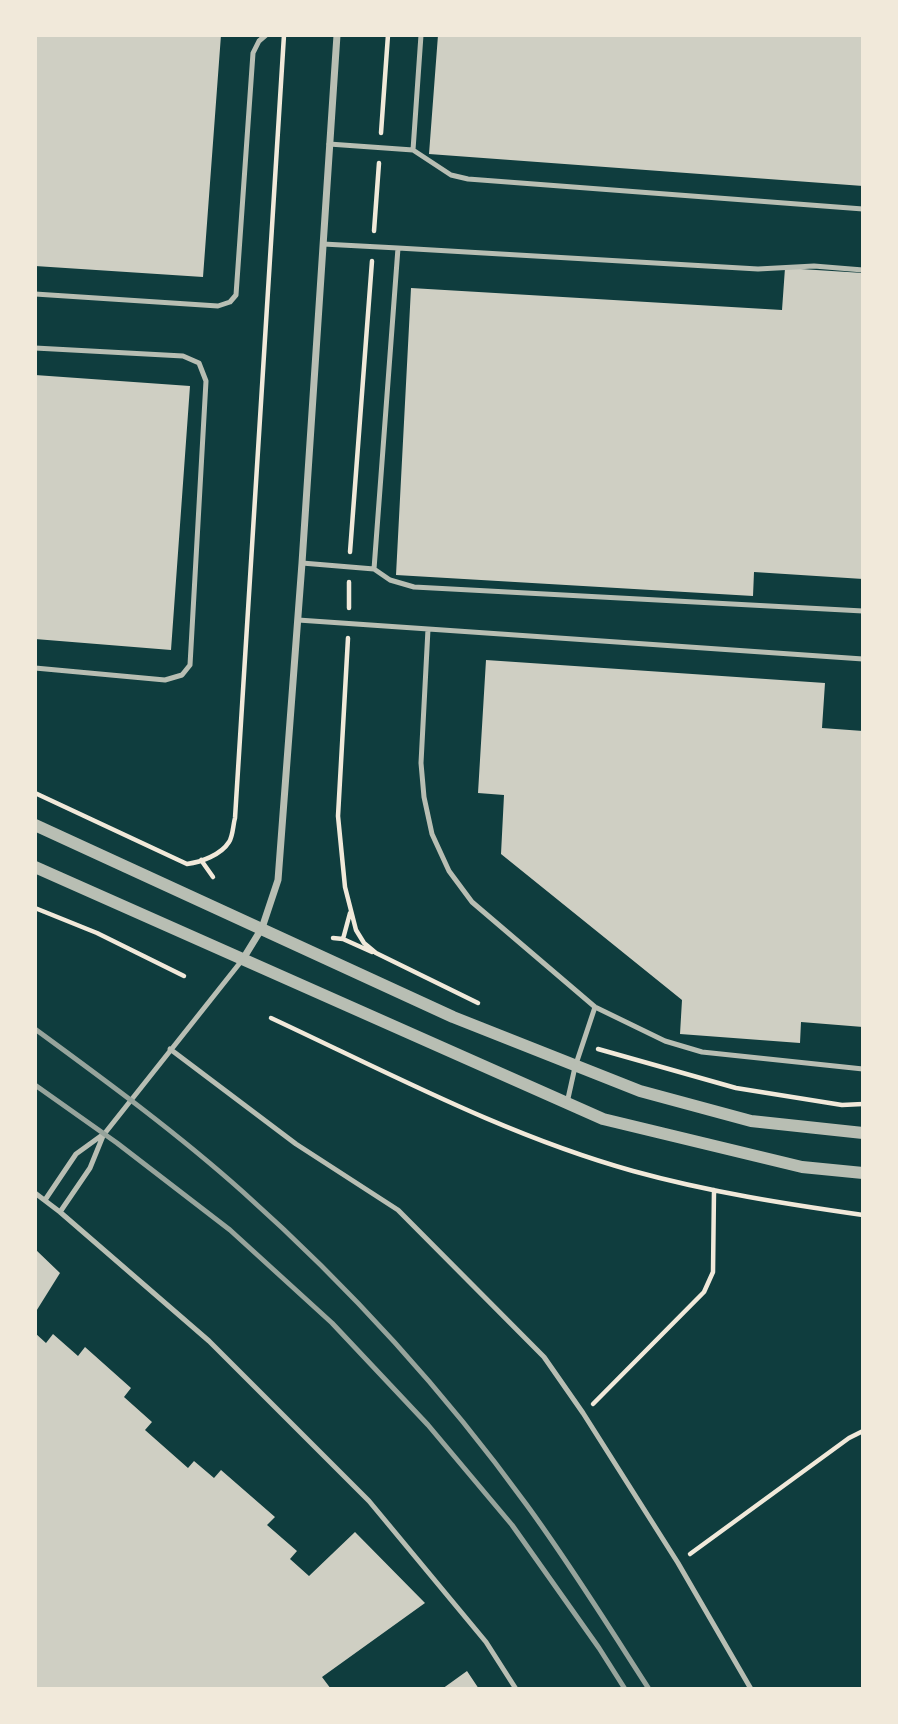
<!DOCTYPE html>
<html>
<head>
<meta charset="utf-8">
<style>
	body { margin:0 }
	#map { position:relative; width:898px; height:1724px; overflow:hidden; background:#0f3d3e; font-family:Rubik,sans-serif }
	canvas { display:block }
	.frame { position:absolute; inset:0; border:37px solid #f1e9da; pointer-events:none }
</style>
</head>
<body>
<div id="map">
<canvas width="898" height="1724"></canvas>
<div class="frame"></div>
</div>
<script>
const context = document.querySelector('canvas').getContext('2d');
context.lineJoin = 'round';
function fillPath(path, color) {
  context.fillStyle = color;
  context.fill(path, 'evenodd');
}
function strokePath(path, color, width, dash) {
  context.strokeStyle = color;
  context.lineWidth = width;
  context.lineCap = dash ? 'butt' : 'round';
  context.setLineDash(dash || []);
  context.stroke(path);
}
fillPath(new Path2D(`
	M 35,35 L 221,35 L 203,277 L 35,266 Z
	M 438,35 L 863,35 L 863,186 L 429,154 Z
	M 785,268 L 863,273 L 863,579 L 754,572 L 753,596 L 396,575 L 411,288 L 782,310 Z
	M 35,375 L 190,386 L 171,650 L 35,639 Z
	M 486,660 L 825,683 L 822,728 L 863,731 L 863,1027 L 801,1022 L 800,1043 L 680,1034 L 682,1000 L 501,854 L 504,795 L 478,793 Z
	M 35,1249 L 60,1273 L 35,1313 Z
	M 35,1333 L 46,1343 L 53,1334 L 78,1356 L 85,1347 L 131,1388 L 124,1397 L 152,1422 L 145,1430 L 188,1468 L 194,1461 L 214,1478 L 221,1470 L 275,1517 L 267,1525 L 297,1551 L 290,1559 L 309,1576 L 355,1532 L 425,1603 L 322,1677 L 331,1689 L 35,1689 Z
	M 467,1671 L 479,1689 L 442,1689 Z`), '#cfcfc3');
strokePath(new Path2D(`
	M 381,133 L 388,35
	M 374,231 L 379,163
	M 350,552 L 372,261
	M 349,608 L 349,582
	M 348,638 L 338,816 L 345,887 L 356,930 L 364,943 L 376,953 L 478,1003
	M 35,793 L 187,864 C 201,862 221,855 229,842 C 233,836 233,825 235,818 L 284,35
	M 201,860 L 213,877
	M 35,908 L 97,933 L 184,976
	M 333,938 L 343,939 L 372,952
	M 343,939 L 350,913
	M 271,1018 C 389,1073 507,1136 633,1171 C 709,1192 786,1204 863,1215
	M 598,1049 L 736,1088 L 842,1105 L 863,1104
	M 593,1404 L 704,1292 L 713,1272 L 714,1190
	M 690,1554 L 849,1438 L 863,1431`), '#f1e9da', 4.5);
strokePath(new Path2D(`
	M 329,144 L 413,150 L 451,175 L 468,179 L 863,209
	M 413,150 L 421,35
	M 323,244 L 398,248
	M 35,294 L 218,306 L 230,302 L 236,295 L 253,53 L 259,41 L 266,35
	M 35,348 L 183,356 L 199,363 L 206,381 L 190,665 L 182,675 L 165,680 L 35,668
	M 302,563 L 374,569 L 390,580 L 414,587 L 863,611
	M 374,569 L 398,248 L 758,269 L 814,266 L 863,270
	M 298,620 L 863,659
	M 428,629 L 421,763 L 424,797 L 432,834 L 449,871 L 472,902 L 595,1007 L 665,1041 L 702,1052 L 863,1069
	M 170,1049 L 296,1144 L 398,1210 L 544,1357 L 583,1413 L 678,1563 L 751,1689
	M 567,1103 L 575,1067 L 595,1007
	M 35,1193 L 60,1212 L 209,1341 L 369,1501 L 486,1642 L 516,1689
	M 45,1200 L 76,1154 L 105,1133 L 243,959
	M 60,1212 L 90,1168 L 103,1136`), '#b8beb3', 5);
strokePath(new Path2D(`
	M 243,959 L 262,928 L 278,880 L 302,563 L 337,35`), '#b8beb3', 7);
strokePath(new Path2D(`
	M 35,825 L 453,1017 L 640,1091 L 751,1121 L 863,1133
	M 35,867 L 603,1119 L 802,1167 L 863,1173`), '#b8beb3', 12);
strokePath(new Path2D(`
	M 35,1029 C 106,1081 177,1133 243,1192 C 347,1285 444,1391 526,1504 C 570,1564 609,1627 649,1689
	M 35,1085 L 117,1143 L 230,1230 L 332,1323 L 428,1425 L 512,1525 L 599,1648 L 625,1689`), '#97a49c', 5);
</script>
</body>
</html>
